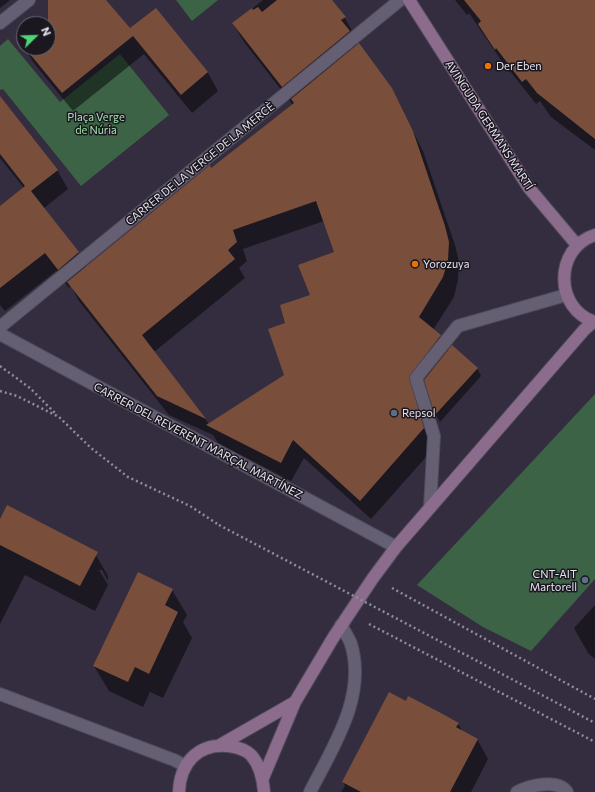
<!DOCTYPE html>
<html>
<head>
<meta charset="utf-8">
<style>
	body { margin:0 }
	#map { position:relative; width:595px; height:792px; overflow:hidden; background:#332d3f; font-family:Commissioner,sans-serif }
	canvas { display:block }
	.north { position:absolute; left:16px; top:16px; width:40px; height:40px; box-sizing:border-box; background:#1a171f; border:1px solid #6c6973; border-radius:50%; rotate:67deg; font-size:11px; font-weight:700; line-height:16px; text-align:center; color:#e7e4f0 }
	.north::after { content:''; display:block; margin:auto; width:14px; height:18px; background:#4dd676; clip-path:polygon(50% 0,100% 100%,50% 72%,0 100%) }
</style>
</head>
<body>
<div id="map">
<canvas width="595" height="792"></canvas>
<div class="north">N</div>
</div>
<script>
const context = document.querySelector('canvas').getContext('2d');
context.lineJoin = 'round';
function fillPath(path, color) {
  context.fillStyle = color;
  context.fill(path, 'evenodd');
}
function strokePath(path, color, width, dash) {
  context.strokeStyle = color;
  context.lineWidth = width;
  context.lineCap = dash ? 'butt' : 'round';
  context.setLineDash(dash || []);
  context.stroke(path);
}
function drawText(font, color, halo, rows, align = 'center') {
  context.font = font + ' Commissioner,sans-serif';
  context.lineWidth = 3;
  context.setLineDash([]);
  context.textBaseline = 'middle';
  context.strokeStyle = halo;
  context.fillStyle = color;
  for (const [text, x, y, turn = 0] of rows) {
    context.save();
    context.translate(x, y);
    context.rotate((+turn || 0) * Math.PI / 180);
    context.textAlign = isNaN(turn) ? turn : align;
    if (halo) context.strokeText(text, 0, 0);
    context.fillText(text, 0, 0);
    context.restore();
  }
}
fillPath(new Path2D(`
	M 176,0 L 218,0 L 192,21 Z
	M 8,39 L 60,102 L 120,54 L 169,115 L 81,186 L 3,89 L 0,90 L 0,46 Z
	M 595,394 L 595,579 L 531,651 L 483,627 L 417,585 Z`), '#3d6346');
fillPath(new Path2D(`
	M 0,0 L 10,0 L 0,8 Z
	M 75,0 L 105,0 L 130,30 L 155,9 L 208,73 L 218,91 L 192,113 L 144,54 L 73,111 L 33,62 L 25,48 L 48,48 L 48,24 Z
	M 263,0 L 331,0 L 345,18 L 355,36 L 353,38 L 357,46 L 392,89 L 423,151 L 455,245 L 459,262 L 458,279 L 454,297 L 433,330 L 440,336 L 449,351 L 477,368 L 481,376 L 440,422 L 436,415 L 427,385 L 419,396 L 434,448 L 371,519 L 304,458 L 291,481 L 218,443 L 213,435 L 169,415 L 79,301 L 71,286 L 69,288 L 56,271 L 5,311 L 0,305 L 0,207 L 24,188 L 0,158 L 0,110 L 57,170 L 68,189 L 44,208 L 78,253 L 87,267 L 293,105 L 244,42 L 233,24 ZM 324,221 L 335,253 L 312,296 L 286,323 L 286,375 L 209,424 L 154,352 L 245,278 L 239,268 L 247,261 L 243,249 Z
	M 455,0 L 595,0 L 595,150 L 551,117 L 540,101 L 536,104 L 510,71 L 509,72 L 469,13 L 467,15 Z
	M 0,521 L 93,550 L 108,576 L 108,581 L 102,570 L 99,570 L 108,585 L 95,611 L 25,575 L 0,624 Z
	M 172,590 L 187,615 L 183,622 L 192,638 L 163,698 L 150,692 L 143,707 L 109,691 L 94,666 Z
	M 595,605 L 595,659 L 588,653 L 574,628 Z
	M 406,702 L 458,724 L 463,732 L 477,739 L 488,759 L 471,792 L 341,792 L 345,786 L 343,782 Z`), '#0007');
fillPath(new Path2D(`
	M 48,0 L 106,0 L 130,28 L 156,8 L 208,72 L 181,95 L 133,36 L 62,93 L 25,48 L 48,48 L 48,24 L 45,24 L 48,21 Z
	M 277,0 L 332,0 L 346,17 L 341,20 L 350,31 L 282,87 L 232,23 L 252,8 L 253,10 L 258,7 L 262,12 Z
	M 464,0 L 595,0 L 595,139 L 537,93 L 526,79 L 522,82 L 496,48 L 495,50 L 478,24 L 481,21 Z
	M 359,43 L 392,88 L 413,131 L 445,226 L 449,242 L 448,260 L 443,277 L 419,317 L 441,335 L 409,377 L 424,428 L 360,501 L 293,440 L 281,463 L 206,425 L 284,375 L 268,329 L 285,323 L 280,305 L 310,295 L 298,265 L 334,252 L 316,201 L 233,230 L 237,242 L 228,250 L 235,259 L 142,335 L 206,419 L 157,396 L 67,282 L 210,165 L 211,168 L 294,103 L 291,99 Z
	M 0,96 L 58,170 L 31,191 L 79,252 L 58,270 L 45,253 L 0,288 L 0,206 L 25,186 L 0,154 Z
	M 452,345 L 478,368 L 435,415 L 424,380 Z
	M 7,505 L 98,552 L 80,586 L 0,545 L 0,519 Z
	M 138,572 L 173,589 L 165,605 L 178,612 L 149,674 L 135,667 L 128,682 L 93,666 Z
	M 389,692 L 406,701 L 408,696 L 439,712 L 459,723 L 456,727 L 478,739 L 450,792 L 361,792 L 342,782 Z`), '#794e3b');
const lane = new Path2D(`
	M 430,507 L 434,436 L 416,378 L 458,326 L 566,295
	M 310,792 C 333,747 367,696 351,644 C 349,638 344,631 341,625`);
const street = new Path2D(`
	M 0,23 L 29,0
	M 0,327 L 400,0
	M 0,334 L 396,547
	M 0,694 L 174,760 L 186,766
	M 517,792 C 529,786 558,778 567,792`);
const secondary = new Path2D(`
	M 409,0 L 529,188 L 577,245
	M 595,235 C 554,248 554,309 595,322
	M 220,745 L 295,702
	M 263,778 L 295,702 L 333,638 L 373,578 L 396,547 L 584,330 L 593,322
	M 179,792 C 180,763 198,743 228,746 C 236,747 245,749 251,755 C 260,765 263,779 264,792`);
strokePath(lane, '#504b5b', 14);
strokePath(street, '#504b5b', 14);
strokePath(secondary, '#504b5b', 14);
strokePath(new Path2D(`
	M 0,366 L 30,388 L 57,415
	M 0,391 L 17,396 L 59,417 L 91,448 L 128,477 L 190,506 L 219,525
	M 392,588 L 595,699
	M 369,624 L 595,742`), '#918c9b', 2.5, [2, 3]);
strokePath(lane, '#655f73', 12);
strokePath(street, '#655f73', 12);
strokePath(secondary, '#8c6c8c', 12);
strokePath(new Path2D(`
	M 219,525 L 595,723`), '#918c9b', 2.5, [2, 3]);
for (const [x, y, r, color] of [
	[488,66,4,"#e8710a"],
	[415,264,4,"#e8710a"],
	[394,413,4,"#5c6f8a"],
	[585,580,4,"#5c6f8a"]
]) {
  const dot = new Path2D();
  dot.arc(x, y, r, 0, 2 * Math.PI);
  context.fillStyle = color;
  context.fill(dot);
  strokePath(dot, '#1a171f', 1.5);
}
drawText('11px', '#e7e4f0', '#1a171f', [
	["Der Eben",496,66],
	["Yorozuya",423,264],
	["Repsol",402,413],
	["CNT-AIT",577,574,"right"],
	["Martorell",577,587,"right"]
], 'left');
drawText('11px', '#a2e2af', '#1a171f', [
	["Plaça Verge",96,117],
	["de Núria",96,130]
]);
drawText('11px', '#e7e4f0', '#1a171f', [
	["AVINGUDA GERMANS MARTÍ",489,125,57],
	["CARRER DE LA VERGE DE LA MERCÈ",200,164,-39],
	["CARRER DEL REVERENT MARÇAL MARTÍNEZ",198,441,28]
]);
</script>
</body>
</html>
